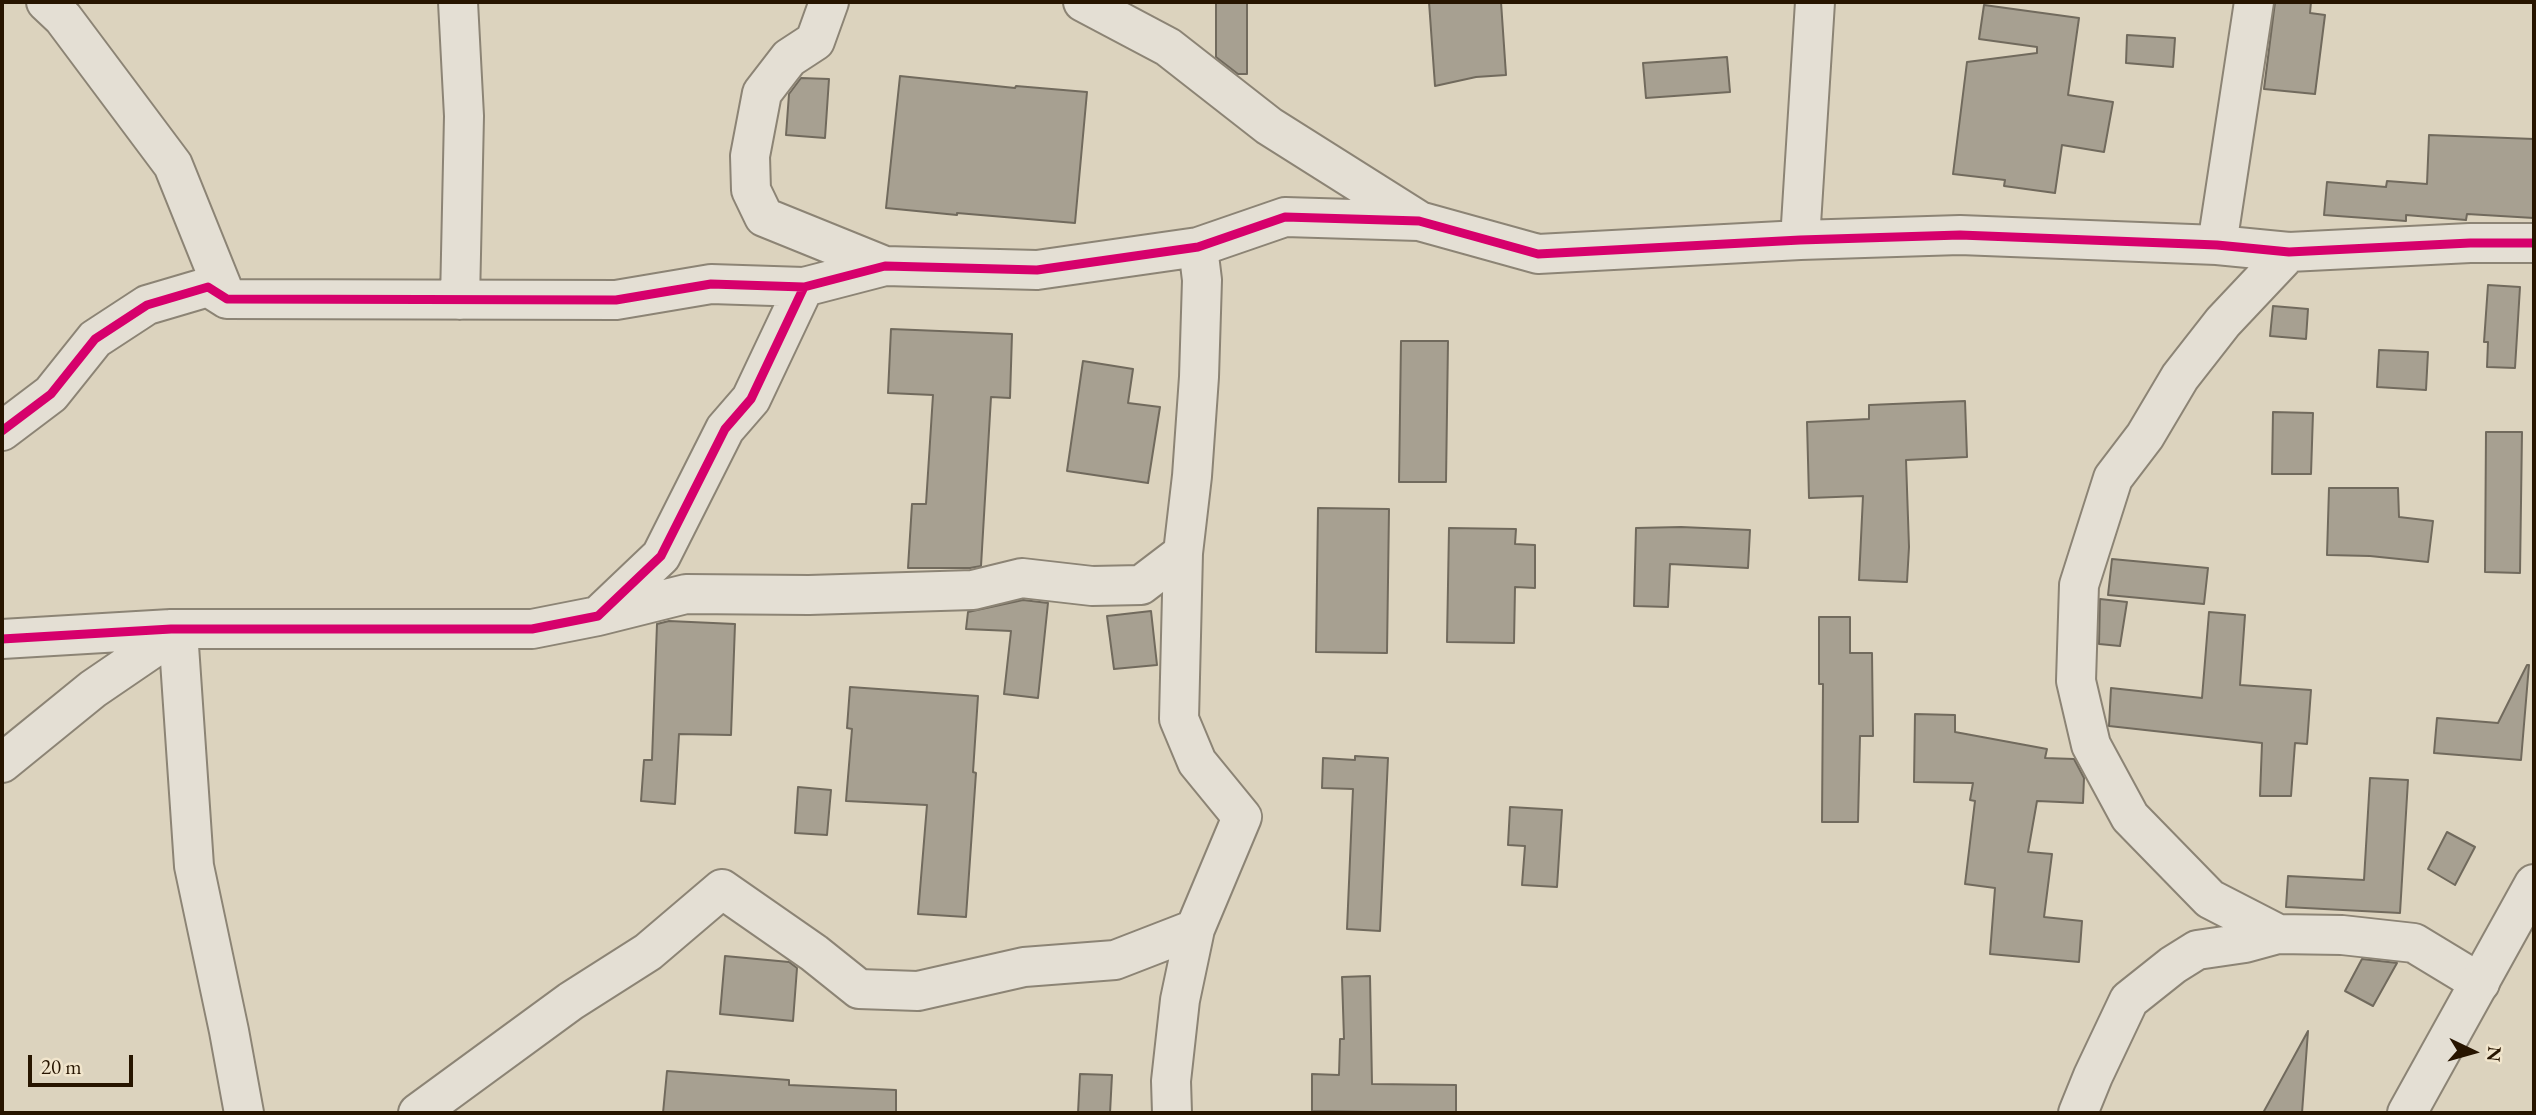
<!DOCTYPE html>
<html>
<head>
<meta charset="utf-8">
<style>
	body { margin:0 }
	#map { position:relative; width:2536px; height:1115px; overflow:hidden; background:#dcd3be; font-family:"EB Garamond",serif }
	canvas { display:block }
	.frame { position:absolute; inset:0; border:4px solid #271500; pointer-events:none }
	.north { position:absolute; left:2438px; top:1017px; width:70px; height:70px; -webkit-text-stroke:5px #f1e5cc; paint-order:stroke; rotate:95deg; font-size:19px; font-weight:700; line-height:28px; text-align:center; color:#271500 }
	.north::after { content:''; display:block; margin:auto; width:24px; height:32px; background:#271500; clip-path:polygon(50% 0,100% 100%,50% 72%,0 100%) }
	.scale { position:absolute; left:28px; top:1055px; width:105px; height:32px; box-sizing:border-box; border:4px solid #271500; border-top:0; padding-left:9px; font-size:21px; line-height:24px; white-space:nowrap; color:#271500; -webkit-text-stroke:5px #f1e5cc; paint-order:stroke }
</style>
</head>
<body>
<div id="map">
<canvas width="2536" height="1115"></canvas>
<div class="frame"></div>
<div class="north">N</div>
<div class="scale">20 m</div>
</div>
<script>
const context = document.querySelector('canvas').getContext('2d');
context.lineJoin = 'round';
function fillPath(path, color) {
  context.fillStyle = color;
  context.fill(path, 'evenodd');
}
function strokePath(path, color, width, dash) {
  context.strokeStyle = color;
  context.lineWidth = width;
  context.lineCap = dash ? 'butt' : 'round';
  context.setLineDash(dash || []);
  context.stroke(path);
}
const building = new Path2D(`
	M 1216,2 L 1247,2 L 1247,74 L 1238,74 L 1216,57 Z
	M 1429,2 L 1501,2 L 1506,75 L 1476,77 L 1435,86 Z
	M 2275,2 L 2311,2 L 2310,13 L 2325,15 L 2315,94 L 2264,89 Z
	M 1984,5 L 2079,18 L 2068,95 L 2113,102 L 2104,152 L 2062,145 L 2055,193 L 2004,186 L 2005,180 L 1953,174 L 1967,62 L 2037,53 L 2037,47 L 1979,39 Z
	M 2127,35 L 2175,38 L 2173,67 L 2126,63 Z
	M 1727,57 L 1730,92 L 1646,98 L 1643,63 Z
	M 900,76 L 1015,88 L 1016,86 L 1087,92 L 1075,223 L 957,213 L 957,215 L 886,208 Z
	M 801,78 L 829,79 L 825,138 L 786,135 L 789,94 Z
	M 2429,135 L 2534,139 L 2534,218 L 2467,214 L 2466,220 L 2406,215 L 2406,221 L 2324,215 L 2327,182 L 2386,187 L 2387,181 L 2427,184 Z
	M 2488,285 L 2520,287 L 2515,368 L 2487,367 L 2488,342 L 2484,342 Z
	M 2273,306 L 2308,309 L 2306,339 L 2270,336 Z
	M 891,329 L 1012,334 L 1010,398 L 991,397 L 981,566 L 970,568 L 908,568 L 912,504 L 926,504 L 933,395 L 888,393 Z
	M 1401,341 L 1448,341 L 1446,482 L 1399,482 Z
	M 2379,350 L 2428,352 L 2426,390 L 2377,387 Z
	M 1083,361 L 1133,369 L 1128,403 L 1160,407 L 1148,483 L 1067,471 Z
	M 1965,401 L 1967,457 L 1906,460 L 1909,547 L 1907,582 L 1859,580 L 1863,496 L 1809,498 L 1807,422 L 1869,419 L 1869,405 Z
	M 2273,412 L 2313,413 L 2311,474 L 2272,474 Z
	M 2486,432 L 2522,432 L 2520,573 L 2485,572 Z
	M 2329,488 L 2398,488 L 2399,517 L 2433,521 L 2428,562 L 2370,556 L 2327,555 Z
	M 1318,508 L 1389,509 L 1387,653 L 1316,652 Z
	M 1681,527 L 1750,530 L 1748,568 L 1670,564 L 1668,607 L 1634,606 L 1636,528 Z
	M 1449,528 L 1516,529 L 1515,544 L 1535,545 L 1535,588 L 1515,587 L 1514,643 L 1447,642 Z
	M 2112,559 L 2208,568 L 2204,604 L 2108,595 Z
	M 2100,599 L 2127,602 L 2120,646 L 2099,644 Z
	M 1023,600 L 1048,603 L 1038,698 L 1004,694 L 1011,631 L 966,629 L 968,612 Z
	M 1151,611 L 1157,665 L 1114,669 L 1107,616 Z
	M 2209,612 L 2245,615 L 2240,685 L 2311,690 L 2307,744 L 2295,743 L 2291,796 L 2260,796 L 2262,743 L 2109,726 L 2111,688 L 2202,698 Z
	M 1819,617 L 1850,617 L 1850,653 L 1872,653 L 1873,736 L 1860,736 L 1858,822 L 1822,822 L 1823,684 L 1819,684 Z
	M 669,621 L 735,624 L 731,735 L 679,734 L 675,804 L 641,801 L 644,760 L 652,760 L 657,624 Z
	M 2527,665 L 2529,665 L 2521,760 L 2434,753 L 2437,718 L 2498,723 Z
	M 850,687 L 978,696 L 973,772 L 976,773 L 966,917 L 918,914 L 927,805 L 846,801 L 852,729 L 847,728 Z
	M 1915,714 L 1955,715 L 1955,732 L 2047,749 L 2045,758 L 2074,759 L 2084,778 L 2083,803 L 2037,801 L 2028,852 L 2052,854 L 2044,917 L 2082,921 L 2079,962 L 1990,954 L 1995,888 L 1965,884 L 1975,801 L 1970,800 L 1973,783 L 1914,782 Z
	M 1355,756 L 1388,758 L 1380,931 L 1347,929 L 1353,789 L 1322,788 L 1323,758 L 1355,760 Z
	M 2370,778 L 2408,780 L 2400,913 L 2286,907 L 2288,876 L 2364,880 Z
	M 798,787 L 831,790 L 827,835 L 795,833 Z
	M 1510,807 L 1562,810 L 1557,887 L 1522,885 L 1525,846 L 1508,845 Z
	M 2447,832 L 2475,847 L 2455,885 L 2428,869 Z
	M 725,956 L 789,962 L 797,968 L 793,1021 L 720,1014 Z
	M 2362,959 L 2397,963 L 2373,1006 L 2345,991 Z
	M 1370,976 L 1372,1084 L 1456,1085 L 1456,1113 L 1312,1111 L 1312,1074 L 1339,1075 L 1340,1039 L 1344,1039 L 1342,977 Z
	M 2308,1031 L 2302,1113 L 2263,1113 Z
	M 667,1071 L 789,1080 L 789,1085 L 896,1090 L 896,1113 L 663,1113 Z
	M 1080,1074 L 1112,1075 L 1110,1113 L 1078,1113 Z`);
fillPath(building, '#a7a091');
strokePath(building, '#716a5d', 2);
const minor = new Path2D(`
	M 46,2 L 63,18 L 173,165 L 227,299
	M 458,2 L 464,116 L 460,300
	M 829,2 L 815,41 L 789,58 L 762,93 L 750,156 L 751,190 L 764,217 L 885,266
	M 1083,2 L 1168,47 L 1269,126 L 1418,220
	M 1800,240 L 1815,2
	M 2217,245 L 2254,2
	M 2,431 L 51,394 L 95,339 L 147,305 L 208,287 L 227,299 L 616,300 L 711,284 L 804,287 L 885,266 L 1037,270 L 1198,247 L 1285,217 L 1419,221 L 1538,254 L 1800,240 L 1960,235 L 2217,245 L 2289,252 L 2470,243 L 2534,243
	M 598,616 L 686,594 L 809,595 L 973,590 L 1022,578 L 1092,586 L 1141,585 L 1183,553
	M 171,629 L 178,631 L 194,866 L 229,1031 L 244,1113
	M 2,639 L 171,629 L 532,629 L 598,616 L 661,556 L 725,429 L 751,399 L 804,287
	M 2,763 L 93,689 L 178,631
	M 2278,934 L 2210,899 L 2130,817 L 2091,745 L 2076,681 L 2079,585 L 2113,478 L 2145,436 L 2180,377 L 2223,322 L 2289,252
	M 418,1113 L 571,1001 L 648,952 L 722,889 L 814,953 L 859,989 L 918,991 L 1024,967 L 1115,960 L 1195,929
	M 1172,1113 L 1171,1081 L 1180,1000 L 1195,929 L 1242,817 L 1197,762 L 1179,719 L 1183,553 L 1192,476 L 1199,377 L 1202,280 L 1198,247
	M 2078,1113 L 2093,1076 L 2129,1000 L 2173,965 L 2197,950 L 2245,943 L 2278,934 L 2342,935 L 2414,943 L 2480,983`);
const tertiary = new Path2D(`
	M 2407,1113 L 2534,884`);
strokePath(minor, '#8c8475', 42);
strokePath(tertiary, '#8c8475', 42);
strokePath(minor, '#e4dfd4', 38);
strokePath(tertiary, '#e4dfd4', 38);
strokePath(new Path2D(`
	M 2,431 L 51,394 L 95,339 L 147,305 L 208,287 L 227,299 L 616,300 L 711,284 L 804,287 L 885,266 L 1037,270 L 1198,247 L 1285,217 L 1419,221 L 1538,254 L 1800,240 L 1960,235 L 2217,245 L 2289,252 L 2470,243 L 2534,243
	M 2,639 L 171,629 L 532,629 L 598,616 L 661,556 L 725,429 L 751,399 L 804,287`), '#d6006c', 9);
</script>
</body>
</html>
